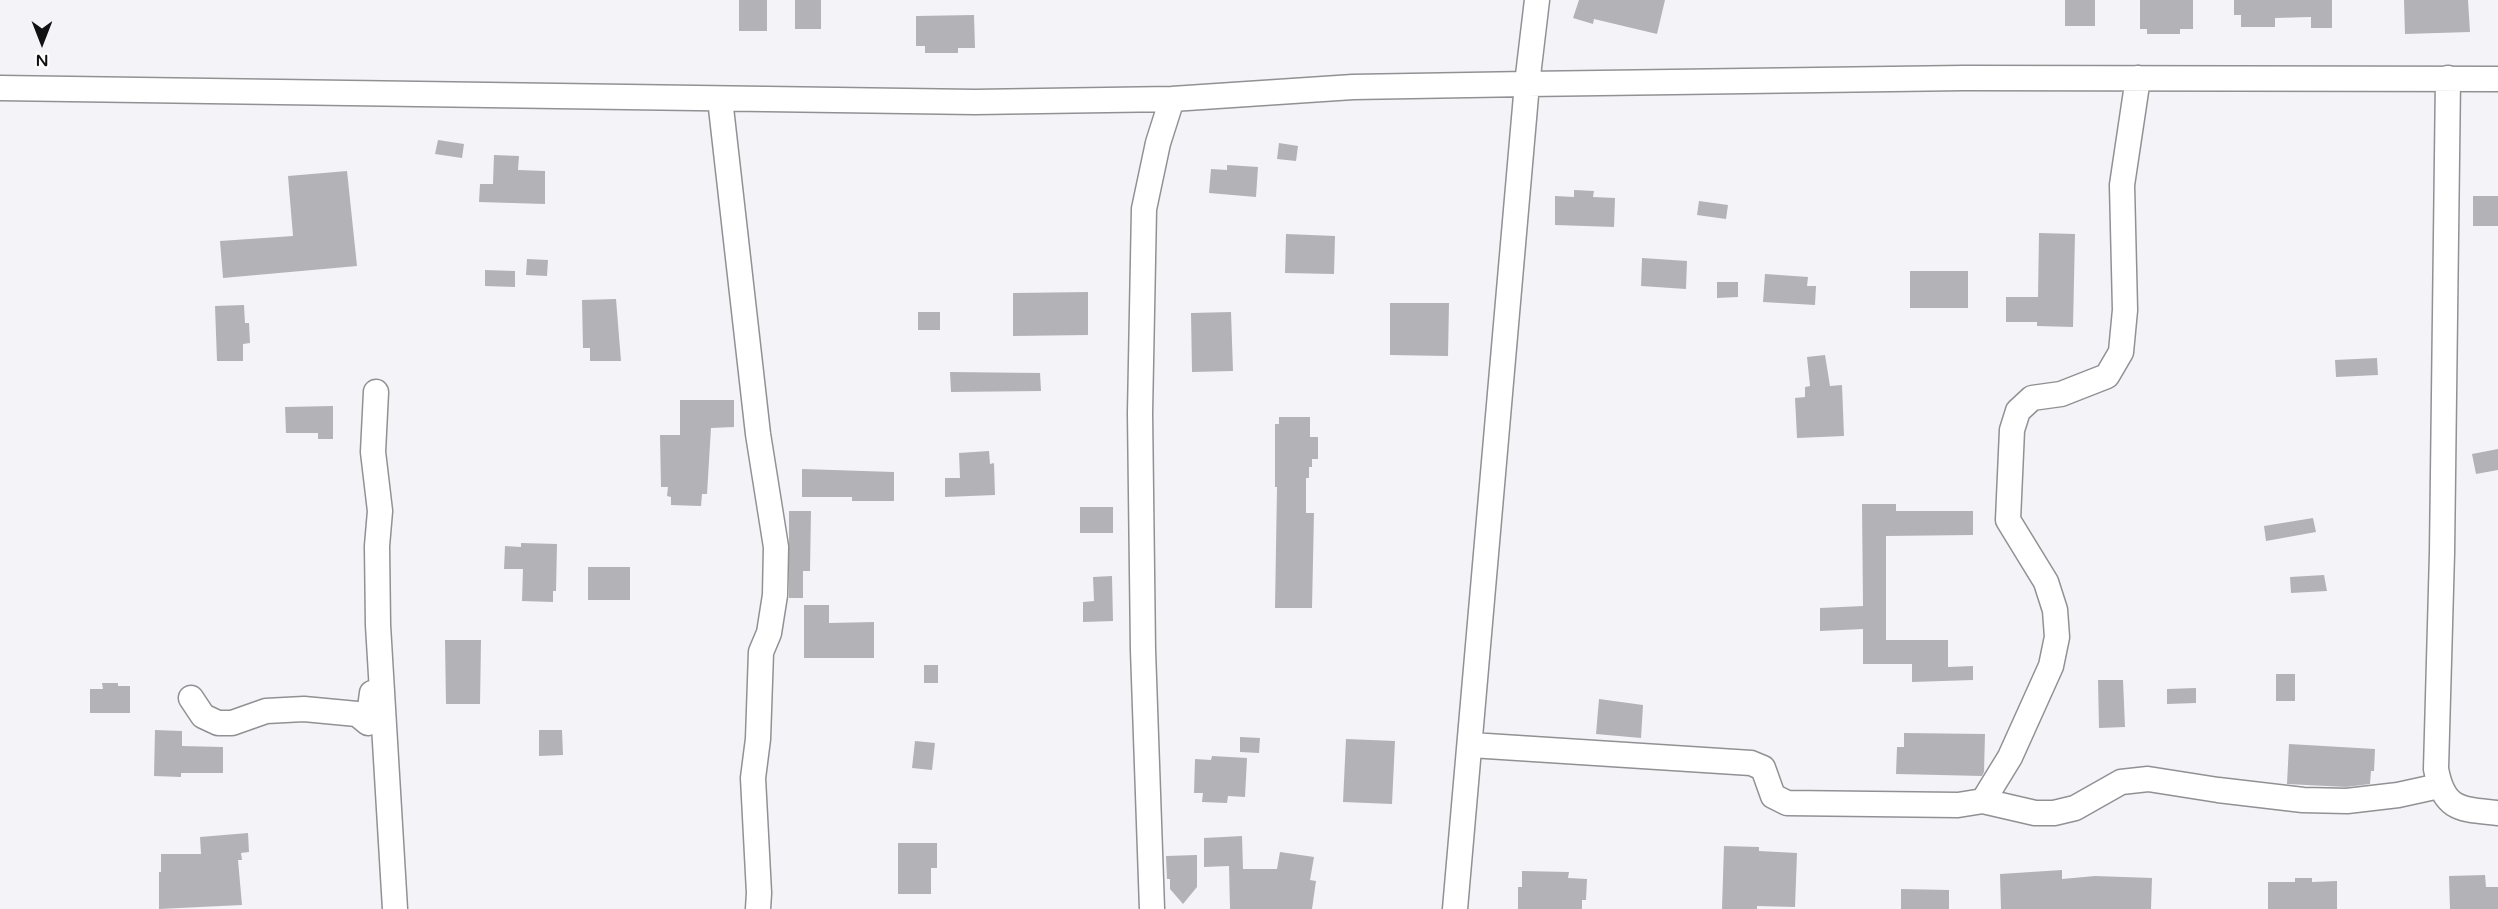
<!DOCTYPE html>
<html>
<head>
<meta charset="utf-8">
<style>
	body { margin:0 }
	#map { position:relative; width:2498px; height:909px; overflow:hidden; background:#f4f4f8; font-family:"Varela Round",sans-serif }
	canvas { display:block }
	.north { position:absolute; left:12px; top:12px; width:60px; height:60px; -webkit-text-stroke:4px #fff; paint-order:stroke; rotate:180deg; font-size:16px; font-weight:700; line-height:24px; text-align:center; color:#111112 }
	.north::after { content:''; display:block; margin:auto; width:21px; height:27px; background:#111112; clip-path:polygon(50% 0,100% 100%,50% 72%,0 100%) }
</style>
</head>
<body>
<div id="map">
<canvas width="2498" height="909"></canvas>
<div class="north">N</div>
</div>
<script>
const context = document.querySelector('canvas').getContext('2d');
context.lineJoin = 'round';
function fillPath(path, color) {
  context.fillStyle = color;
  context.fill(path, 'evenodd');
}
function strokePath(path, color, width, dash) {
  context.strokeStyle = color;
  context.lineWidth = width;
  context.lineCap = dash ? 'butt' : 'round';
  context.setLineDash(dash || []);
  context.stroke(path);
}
fillPath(new Path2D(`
	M 739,0 L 767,0 L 767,31 L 739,31 Z
	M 795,0 L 821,0 L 821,29 L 795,29 Z
	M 1579,0 L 1665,0 L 1657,34 L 1594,19 L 1593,24 L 1573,18 Z
	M 2065,0 L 2095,0 L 2095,26 L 2065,26 Z
	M 2140,0 L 2193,0 L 2193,29 L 2180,29 L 2180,34 L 2147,34 L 2147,29 L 2140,29 Z
	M 2234,0 L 2332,0 L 2332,28 L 2311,28 L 2311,17 L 2275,18 L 2275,27 L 2241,27 L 2241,15 L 2234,15 Z
	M 2404,0 L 2468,0 L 2470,32 L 2405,34 Z
	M 974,15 L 975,48 L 958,48 L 958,53 L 925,53 L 925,46 L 916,46 L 916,16 Z
	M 438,140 L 464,144 L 462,158 L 435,154 Z
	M 1279,143 L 1298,146 L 1296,161 L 1277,159 Z
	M 494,155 L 519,156 L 518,170 L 545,171 L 545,204 L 479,202 L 480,184 L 493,184 Z
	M 1227,165 L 1258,167 L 1256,197 L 1209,193 L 1211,169 L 1227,170 Z
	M 347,171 L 357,266 L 223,278 L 220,241 L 293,236 L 288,176 Z
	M 1574,190 L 1594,191 L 1593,197 L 1615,198 L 1614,227 L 1555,225 L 1555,196 L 1574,197 Z
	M 2473,196 L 2498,196 L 2498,226 L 2473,226 Z
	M 1699,201 L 1728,205 L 1726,219 L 1697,215 Z
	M 2039,233 L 2075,234 L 2073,327 L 2037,326 L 2037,322 L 2006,322 L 2006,297 L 2038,297 Z
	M 1286,234 L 1335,236 L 1334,274 L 1285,273 Z
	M 1642,258 L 1687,261 L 1686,289 L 1641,286 Z
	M 527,259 L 548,260 L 547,276 L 526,275 Z
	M 485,270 L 515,271 L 515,287 L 485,286 Z
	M 1910,271 L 1968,271 L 1968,308 L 1910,308 Z
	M 1765,274 L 1808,277 L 1807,286 L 1816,286 L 1815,305 L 1763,302 Z
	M 1717,282 L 1738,282 L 1738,297 L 1717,298 Z
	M 1088,292 L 1088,335 L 1013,336 L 1013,293 Z
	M 616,299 L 621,361 L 590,361 L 590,348 L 583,348 L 582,300 Z
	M 1390,303 L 1449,303 L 1448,356 L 1390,355 Z
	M 244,305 L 245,323 L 249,323 L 250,343 L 243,344 L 243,361 L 217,361 L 215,306 Z
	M 918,312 L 940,312 L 940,330 L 918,330 Z
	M 1231,312 L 1233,371 L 1192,372 L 1191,313 Z
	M 1825,355 L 1830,386 L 1842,385 L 1844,436 L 1797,438 L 1795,398 L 1805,397 L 1805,387 L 1810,386 L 1807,357 Z
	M 2377,358 L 2378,375 L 2336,377 L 2335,360 Z
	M 950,372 L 1040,373 L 1041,391 L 951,392 Z
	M 680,400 L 734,400 L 734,427 L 711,428 L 707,494 L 702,494 L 701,506 L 671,505 L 671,497 L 667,496 L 668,487 L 661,487 L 660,435 L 680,435 Z
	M 333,406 L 333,439 L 318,439 L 318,433 L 286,433 L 285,407 Z
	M 1279,417 L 1310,417 L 1310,437 L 1318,437 L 1318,459 L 1312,459 L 1312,467 L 1309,467 L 1309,478 L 1306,478 L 1306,513 L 1314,513 L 1312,608 L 1275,608 L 1277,487 L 1275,487 L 1275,424 L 1279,424 Z
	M 2498,449 L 2498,470 L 2476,474 L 2472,454 Z
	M 989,451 L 990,464 L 994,463 L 995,495 L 945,497 L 945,478 L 960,478 L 959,453 Z
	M 802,469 L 894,472 L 894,501 L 852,501 L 852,497 L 802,497 Z
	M 1862,504 L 1896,504 L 1896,511 L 1973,511 L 1973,535 L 1886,536 L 1886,640 L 1948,640 L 1948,667 L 1973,666 L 1973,680 L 1912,682 L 1912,664 L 1863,664 L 1863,629 L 1820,631 L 1820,608 L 1863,606 Z
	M 1080,507 L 1113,507 L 1113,533 L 1080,533 Z
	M 789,511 L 811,511 L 810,571 L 803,571 L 803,598 L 789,598 Z
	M 2313,518 L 2316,532 L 2266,541 L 2264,526 Z
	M 521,543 L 557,544 L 556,591 L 553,591 L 553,602 L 522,601 L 523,569 L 504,569 L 505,546 L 521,547 Z
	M 588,567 L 630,567 L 630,600 L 588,600 Z
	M 2324,575 L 2327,591 L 2291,593 L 2290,577 Z
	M 1112,576 L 1113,621 L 1083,622 L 1083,602 L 1094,601 L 1093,577 Z
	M 804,605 L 829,605 L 829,623 L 874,622 L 874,658 L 804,658 Z
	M 445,640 L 481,640 L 480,704 L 446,704 Z
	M 924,665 L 938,665 L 938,683 L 924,683 Z
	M 2276,674 L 2295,674 L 2295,701 L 2276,701 Z
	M 2098,680 L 2123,680 L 2125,727 L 2099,728 Z
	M 102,683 L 118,683 L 118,686 L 130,686 L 130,713 L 90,713 L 90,689 L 103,689 Z
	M 2196,688 L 2196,703 L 2167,704 L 2167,689 Z
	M 1599,699 L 1643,705 L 1641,738 L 1596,734 Z
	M 155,730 L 182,731 L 182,746 L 223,747 L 223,773 L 181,773 L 181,777 L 154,776 Z
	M 539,730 L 562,730 L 563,755 L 539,756 Z
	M 1904,733 L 1985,734 L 1984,772 L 1982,776 L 1896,774 L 1897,747 L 1904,747 Z
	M 1240,737 L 1260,738 L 1259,753 L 1240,752 Z
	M 1346,739 L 1395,741 L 1392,804 L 1343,802 Z
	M 915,741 L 935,743 L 932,770 L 912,768 Z
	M 2289,744 L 2375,749 L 2374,771 L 2371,771 L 2370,784 L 2346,787 L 2287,784 Z
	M 1212,756 L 1247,758 L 1245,797 L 1228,796 L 1227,803 L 1202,802 L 1203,793 L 1194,793 L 1195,759 L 1211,760 Z
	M 248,833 L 249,852 L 241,853 L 242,860 L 238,860 L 242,905 L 159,909 L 159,872 L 161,872 L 161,854 L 201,854 L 200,837 Z
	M 1242,836 L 1243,869 L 1277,869 L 1280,852 L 1314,857 L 1310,880 L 1316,881 L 1312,909 L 1230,909 L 1229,866 L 1204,867 L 1204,838 Z
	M 898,843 L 937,843 L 937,868 L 931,868 L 931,894 L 898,894 Z
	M 1724,846 L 1759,847 L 1759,851 L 1797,853 L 1795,907 L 1757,906 L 1757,909 L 1722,909 Z
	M 1197,855 L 1197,887 L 1183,904 L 1170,889 L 1170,879 L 1167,879 L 1166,856 Z
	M 2062,870 L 2062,879 L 2095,876 L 2152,878 L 2151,909 L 2001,909 L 2000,874 Z
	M 1522,871 L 1569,872 L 1568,878 L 1587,879 L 1586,900 L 1582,900 L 1582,909 L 1518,909 L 1518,887 L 1522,887 Z
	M 2485,875 L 2486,887 L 2498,887 L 2498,909 L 2450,909 L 2449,876 Z
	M 2295,878 L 2312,878 L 2312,882 L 2337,881 L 2337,909 L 2268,909 L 2268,882 L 2295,882 Z
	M 1901,889 L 1949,890 L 1949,909 L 1901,909 Z`), '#b3b3b7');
const minor = new Path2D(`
	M 2448,78 L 2442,553 L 2436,769 C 2444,811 2461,809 2498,813
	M 0,88 L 975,102 L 1172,99 L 1353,87 L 1527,84 L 1964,78 L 2498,79
	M 720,99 L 758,434 L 776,547 L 775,595 L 769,633 L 761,652 L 758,739 L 753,778 L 759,893 L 758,909
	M 376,392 L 373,452 L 380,511 L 377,546 L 378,625 L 395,909
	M 191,698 L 203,716 L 218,723 L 232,723 L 266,711 L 304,709 L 357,714 L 368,723 L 372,693
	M 1471,745 L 1751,763 L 1763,768 L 1773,796 L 1787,803 L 1958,805 L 1983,801 L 2035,813 L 2054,813 L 2075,808 L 2121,782 L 2148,779 L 2218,790 L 2303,800 L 2347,801 L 2398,795 L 2439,786
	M 1983,801 L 2010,757 L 2051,666 L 2057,637 L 2055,610 L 2046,582 L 2008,520 L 2012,430 L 2018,411 L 2032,398 L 2061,394 L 2107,376 L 2121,352 L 2125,310 L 2122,185 L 2138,78
	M 1152,909 L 1143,650 L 1140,413 L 1144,209 L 1158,143 L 1172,99
	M 1455,909 L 1527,84 L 1537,0`);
strokePath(minor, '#919194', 27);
strokePath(minor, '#fff', 24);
</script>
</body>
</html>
